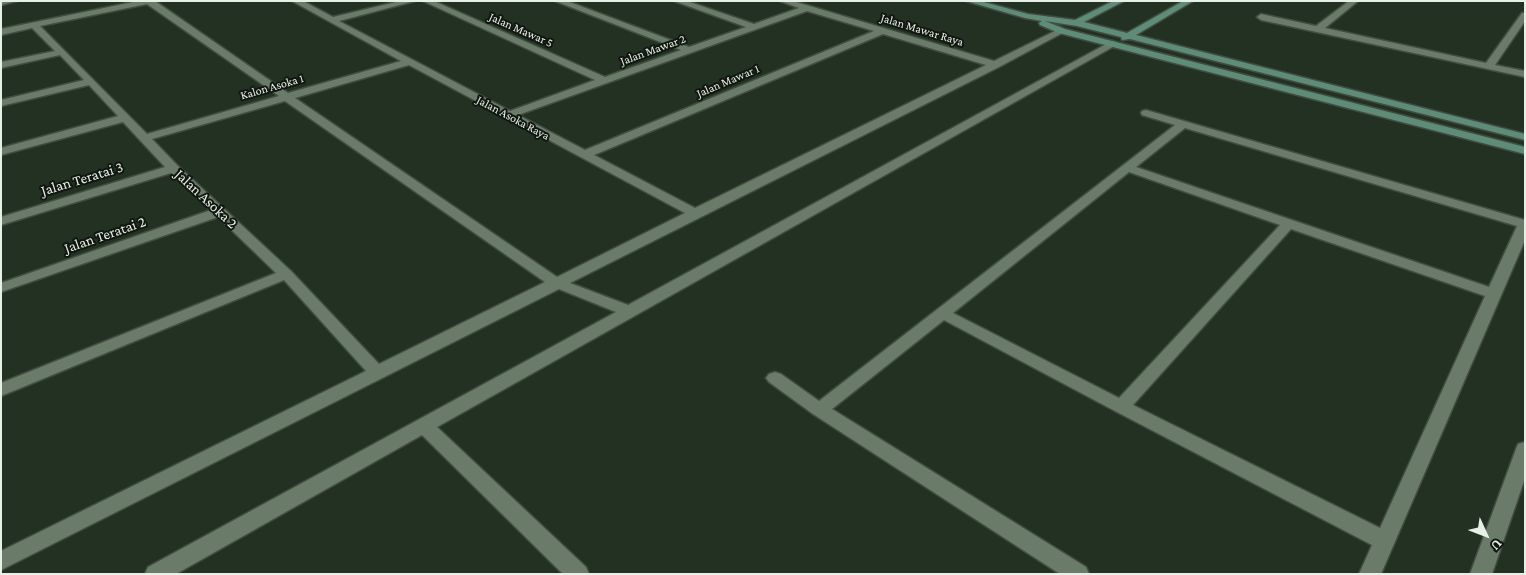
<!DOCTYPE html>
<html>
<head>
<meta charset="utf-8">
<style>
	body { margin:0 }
	#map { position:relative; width:1526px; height:575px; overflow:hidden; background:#233122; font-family:"Crimson Pro",serif }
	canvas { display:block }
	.frame { position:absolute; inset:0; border:2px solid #e7f0e6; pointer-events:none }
	.north { position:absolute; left:1461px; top:510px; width:50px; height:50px; -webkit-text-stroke:4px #111710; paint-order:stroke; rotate:133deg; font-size:14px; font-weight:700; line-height:20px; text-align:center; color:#e7f0e6 }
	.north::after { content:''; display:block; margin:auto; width:18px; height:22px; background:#e7f0e6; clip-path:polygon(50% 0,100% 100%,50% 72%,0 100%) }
</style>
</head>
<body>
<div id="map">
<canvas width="1526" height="575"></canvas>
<div class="frame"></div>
<div class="north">U</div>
</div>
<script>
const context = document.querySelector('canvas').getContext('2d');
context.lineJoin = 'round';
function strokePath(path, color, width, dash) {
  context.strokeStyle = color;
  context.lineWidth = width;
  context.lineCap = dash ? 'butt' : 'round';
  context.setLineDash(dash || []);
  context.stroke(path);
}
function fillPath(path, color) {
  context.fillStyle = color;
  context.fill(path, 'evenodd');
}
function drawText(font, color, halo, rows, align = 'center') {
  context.font = font + ' "Crimson Pro",serif';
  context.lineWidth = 4;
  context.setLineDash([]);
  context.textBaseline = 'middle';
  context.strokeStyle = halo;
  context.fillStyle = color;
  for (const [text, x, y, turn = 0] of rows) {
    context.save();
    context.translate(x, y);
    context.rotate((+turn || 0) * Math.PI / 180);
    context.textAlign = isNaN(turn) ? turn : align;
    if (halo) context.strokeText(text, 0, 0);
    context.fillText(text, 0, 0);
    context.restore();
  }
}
const street = new Path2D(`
	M 1,1 L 17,1 L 1,5 Z
	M 138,1 L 155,1 L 288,93 L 401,61 L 292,1 L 303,1 L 333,17 L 400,1 L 415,1 L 339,21 L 510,111 L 595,80 L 423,1 L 434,1 L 605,77 L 681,50 L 555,1 L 567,1 L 689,47 L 746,27 L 674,1 L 687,1 L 754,24 L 799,8 L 780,1 L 793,1 L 994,61 L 1059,29 L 1066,31 L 999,67 L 570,283 L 628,305 L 1110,42 L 1113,41 L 1118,44 L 437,427 L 586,567 L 589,574 L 563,574 L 422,435 L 176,574 L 145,574 L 148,567 L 616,312 L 559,289 L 1,570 L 1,551 L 366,371 L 284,280 L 1,396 L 1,383 L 276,273 L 218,217 L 1,292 L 1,283 L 211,210 L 171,173 L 1,225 L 1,217 L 165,167 L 123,122 L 1,155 L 1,148 L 118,116 L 89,85 L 1,106 L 1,100 L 84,80 L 60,55 L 1,68 L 1,62 L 55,51 L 32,28 L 1,35 L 1,29 ZM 147,4 L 279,96 L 147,134 L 40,26 ZM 807,11 L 874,31 L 585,150 L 518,115 ZM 883,34 L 986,65 L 695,208 L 594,155 ZM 409,65 L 685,213 L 557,277 L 295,98 ZM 285,101 L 545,282 L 379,364 L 291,271 L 177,165 L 152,139 Z
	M 1349,1 L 1358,1 L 1325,28 L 1486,63 L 1522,13 L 1525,13 L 1525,21 L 1495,65 L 1525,71 L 1525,77 L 1261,20 L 1257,17 L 1261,14 L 1316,26 Z
	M 1146,110 L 1525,220 L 1525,240 L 1381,574 L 1359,574 L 1372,545 L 1115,411 L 944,320 L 832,409 L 1086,567 L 1089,574 L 1060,574 L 813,414 L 769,382 L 766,378 L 769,374 L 775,372 L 781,374 L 819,401 L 1175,125 L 1142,115 L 1141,113 L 1142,111 ZM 1185,128 L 1517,226 L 1489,287 L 1136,167 ZM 1129,172 L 1280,225 L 1119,398 L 953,313 ZM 1291,229 L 1485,296 L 1380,528 L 1133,405 Z
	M 1525,442 L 1525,478 L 1492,574 L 1470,574 L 1516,449 L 1518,444 Z`);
const secondary = new Path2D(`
	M 966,1 L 980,1 L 1028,14 L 1075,20 L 1113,1 L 1124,1 L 1084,22 L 1127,33 L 1183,1 L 1193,1 L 1136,35 L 1525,134 L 1525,140 L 1130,39 L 1122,40 L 1121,37 L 1077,26 L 1045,21 L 1065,29 L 1525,147 L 1525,154 L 1059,33 L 1040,25 L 1039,23 L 1042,21 L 1025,18 Z`);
strokePath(street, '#404d40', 3);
strokePath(secondary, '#404d40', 3);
fillPath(street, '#6b7b6a');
fillPath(secondary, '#5e8c79');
drawText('12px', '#e7f0e6', '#111710', [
	["Jalan Mawar 5",521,30,24],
	["Jalan Mawar Raya",922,30,17],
	["Jalan Mawar 2",653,50,-20],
	["Jalan Mawar 1",728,81,-23],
	["Kalon Asoka 1",272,87,-16],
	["Jalan Asoka Raya",513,118,28]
]);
drawText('15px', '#e7f0e6', '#111710', [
	["Jalan Teratai 3",82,179,-17],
	["Jalan Asoka 2",206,199,43],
	["Jalan Teratai 2",105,235,-19]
]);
</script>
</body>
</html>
